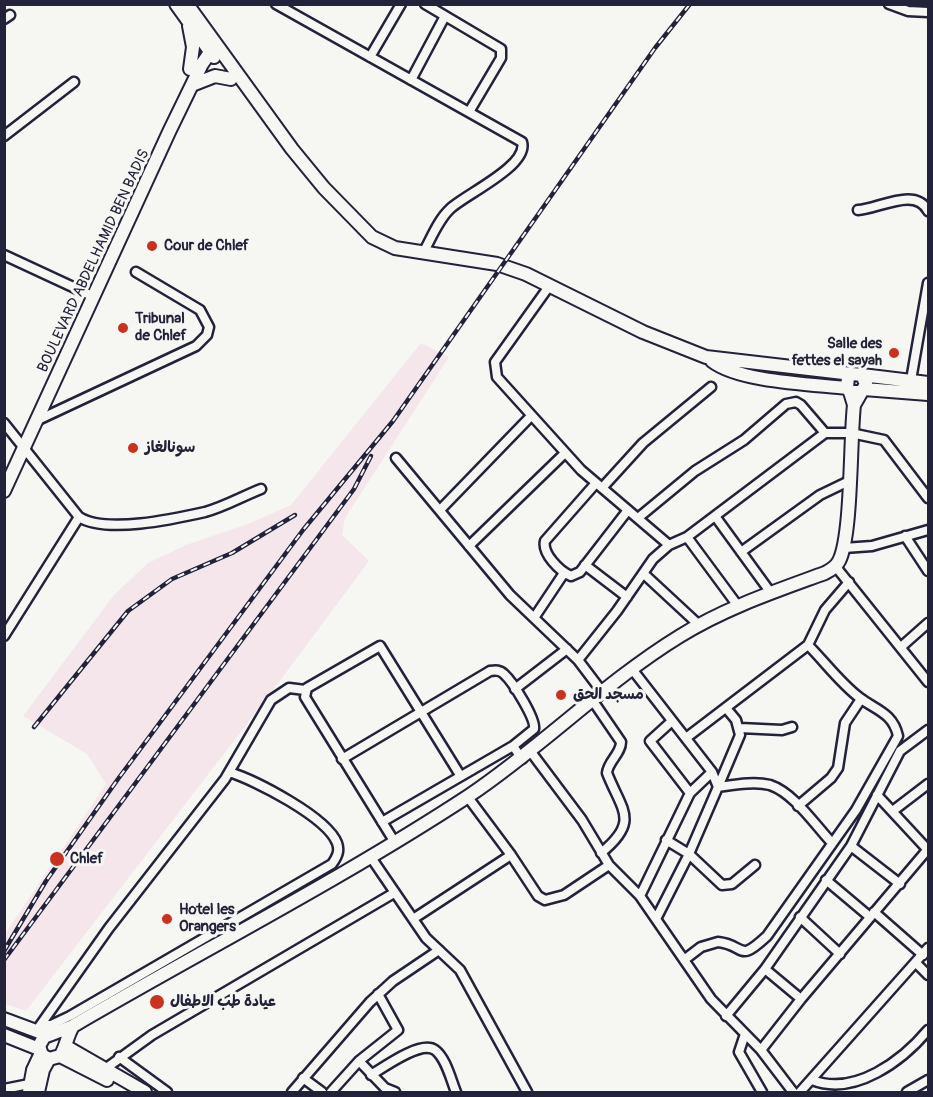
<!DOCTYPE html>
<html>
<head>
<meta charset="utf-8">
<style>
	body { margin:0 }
	#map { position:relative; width:933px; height:1097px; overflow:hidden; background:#f6f6f2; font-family:Pangolin,sans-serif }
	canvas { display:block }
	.frame { position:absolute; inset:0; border:6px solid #22223b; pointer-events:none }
</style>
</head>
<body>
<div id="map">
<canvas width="933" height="1097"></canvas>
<div class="frame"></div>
</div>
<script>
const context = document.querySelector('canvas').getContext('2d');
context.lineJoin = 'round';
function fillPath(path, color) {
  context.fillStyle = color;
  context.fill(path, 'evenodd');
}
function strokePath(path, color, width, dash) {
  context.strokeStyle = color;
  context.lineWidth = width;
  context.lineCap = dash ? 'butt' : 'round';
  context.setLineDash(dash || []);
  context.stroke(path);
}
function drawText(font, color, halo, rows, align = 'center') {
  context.font = font + ' Pangolin,"Playpen Sans Arabic",sans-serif';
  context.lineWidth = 6;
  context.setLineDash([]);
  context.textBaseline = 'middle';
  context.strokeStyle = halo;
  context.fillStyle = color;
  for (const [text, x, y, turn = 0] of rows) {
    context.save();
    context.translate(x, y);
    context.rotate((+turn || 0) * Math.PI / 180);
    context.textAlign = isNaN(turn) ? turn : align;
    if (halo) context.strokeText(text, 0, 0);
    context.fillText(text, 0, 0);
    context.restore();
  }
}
fillPath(new Path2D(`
	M 421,343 L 449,357 L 345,518 L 342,535 L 369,561 L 273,690 L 26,1011 L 5,1004 L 5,934 L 106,784 L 87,754 L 23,716 L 114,595 L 148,563 L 186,545 L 248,524 L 291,505 Z`), '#f5e6eb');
const minor = new Path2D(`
	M 276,4 L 522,142 C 529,166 464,195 450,209 C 438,220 431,239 423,253
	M 425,4 L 501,49 L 501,58 L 469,112
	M 889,4 L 908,11 L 928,12
	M 4,19 L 10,15
	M 370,57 L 401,4
	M 411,80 L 445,16
	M 4,136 L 74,82
	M 858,210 C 878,209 916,186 928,211
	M 4,255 L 88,294
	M 550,285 L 495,362 L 497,377 L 581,470 L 669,545 L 687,537 L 825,433 L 851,433 L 884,440 L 928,498
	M 911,380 L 928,283
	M 38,420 L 196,346 L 207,335 L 209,327 L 200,310 L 136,272
	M 4,423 L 79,517 C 106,534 174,519 205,512 C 224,507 243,496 261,489
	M 396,458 L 510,595 L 578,660 L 603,693
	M 596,483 L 545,541 C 542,553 559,571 571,576 L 580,572 L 628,510
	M 602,488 L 643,443 L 711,387
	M 440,510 L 531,416
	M 715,516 L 771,593
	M 638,518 L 695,471 L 744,440 L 786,404 L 796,402 L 801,405 L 825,433
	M 905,536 L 928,571
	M 687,537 L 738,606
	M 469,546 L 565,453
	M 844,548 L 872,546 L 928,530
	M 741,552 L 820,495 L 849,481
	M 585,565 L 627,597
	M 836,567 L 928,682
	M 644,574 L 699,625
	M 534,618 L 564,573
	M 4,636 L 79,517
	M 808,645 L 825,610 L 849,582
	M 901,647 L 928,623
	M 578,660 L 617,611 L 653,559 L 669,545
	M 632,669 L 712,772 L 718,787 L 689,854 L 656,919
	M 515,689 L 567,649
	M 593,701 L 621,742 C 621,754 608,761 607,773 C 622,811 640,821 601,853
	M 672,721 L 650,741 L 690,793
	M 740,728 L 782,730 L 792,727
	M 531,752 L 582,820 L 609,865 L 640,896 L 711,999 L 761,1050 L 793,1092
	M 342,759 L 490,671 C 496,670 500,670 504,674 C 513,682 536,719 534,729 L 513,746
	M 718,787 C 733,785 754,781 770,785 C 794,793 815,825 832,843
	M 718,787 L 740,735 L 736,720 L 726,708
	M 877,795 L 928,850
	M 467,796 L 511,855
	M 798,806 L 831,778 L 838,768 L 845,723 L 861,699
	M 894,810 L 928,784
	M 382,822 L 513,746 L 522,759
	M 666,840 L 689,854 L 722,885 L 732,884 L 755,865
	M 394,841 L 305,697 L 307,688 L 380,646 L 460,775
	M 851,846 L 900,884
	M 370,856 L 426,938 L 460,970 L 527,1092
	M 826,880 L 870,917
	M 640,896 L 690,793 L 712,772
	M 874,912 L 923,955
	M 800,917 L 840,954
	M 413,919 L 511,855 L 538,896 L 545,900 L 564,895 L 609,865
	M 684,960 L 701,947 L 718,942 C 746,945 737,964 767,936 L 856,810 L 898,736 C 893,713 876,710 860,698 C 841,684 825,662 808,645 L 686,738
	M 916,963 L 928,975
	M 765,969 L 801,999
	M 726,1016 L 765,969 L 851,846 L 900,751 L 928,730
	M 41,1025 L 51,1025 L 70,1016 L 332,864 C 337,857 340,851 337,843 C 327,817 255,780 229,772
	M 39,1027 L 109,928 L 225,779 L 271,700 L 289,688 L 305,690
	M 745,1034 L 739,1052 L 762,1092
	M 761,1050 L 801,999 L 928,849
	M 119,1057 L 167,1092
	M 359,1061 L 385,1088 L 395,1092
	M 105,1069 L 152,1035 L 394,893
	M 371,1075 C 384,1067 421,1040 435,1050 C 446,1058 451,1080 456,1092
	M 303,1078 L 322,1092
	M 812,1080 C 855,1097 903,1060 928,1030
	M 4,1089 L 29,1084
	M 292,1092 L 370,1002 L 393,981 L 439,950
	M 331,1092 L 359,1061 L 398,1030 L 378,994
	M 800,1092 L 928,948
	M 907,1092 L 928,1080`);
const secondary = new Path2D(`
	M 176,4 L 214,57
	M 187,4 L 292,149 L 324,188 L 372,237 L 395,248 L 497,264 L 526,274 L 643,332 L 706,357 L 852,374
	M 189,26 L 193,47 L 190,69
	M 192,85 L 215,76 L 231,79
	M 712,361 C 739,382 811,384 847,388
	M 862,375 L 928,383
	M 864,389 L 928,394
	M 854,405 L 866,384 L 862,375 L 852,374 L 848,377 L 847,388 L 850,392 L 860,392
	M 4,491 L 169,132 L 202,64 L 215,45
	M 4,1019 L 47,1035
	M 73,1026 C 67,1036 65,1050 60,1056 L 49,1059 L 42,1055 L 39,1046 L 44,1037 L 73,1026 C 205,949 342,879 470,795 C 543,746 605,682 680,636 C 725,608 776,591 825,573 C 831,570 836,567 839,561 C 852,536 850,439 854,405 L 850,392
	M 4,1035 L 39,1049
	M 65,1046 L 145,1092
	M 60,1056 L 107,1080
	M 29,1092 L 33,1070 L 41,1053
	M 38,1092 L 43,1070 L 49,1059`);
strokePath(minor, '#22223b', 13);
strokePath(secondary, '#22223b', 16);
strokePath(minor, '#f6f6f2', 8);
strokePath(secondary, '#f6f6f2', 12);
const rail = new Path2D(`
	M 34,727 L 128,611 L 172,579 L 232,553 L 295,515
	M 4,951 L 46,881 L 118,779 L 303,530 L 393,421 L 655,48 L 690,4
	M 4,960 L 354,489 L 371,456`);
strokePath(rail, '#22223b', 4.5);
strokePath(rail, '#f6f6f2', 2, [7]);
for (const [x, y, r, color] of [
	[152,246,6,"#c8321e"],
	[123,328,6,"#c8321e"],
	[894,353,6,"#c8321e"],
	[133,448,6,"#c8321e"],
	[561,695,6,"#c8321e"],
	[57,859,8,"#c8321e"],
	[167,919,6,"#c8321e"],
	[157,1002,8,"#c8321e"]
]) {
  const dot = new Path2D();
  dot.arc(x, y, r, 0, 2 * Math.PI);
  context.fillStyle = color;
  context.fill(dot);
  strokePath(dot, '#f6f6f2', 2);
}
drawText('bold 15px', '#22223b', '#f6f6f2', [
	["Cour de Chlef",164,246],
	["Tribunal",135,319],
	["de Chlef",135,336],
	["Salle des",882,344,"right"],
	["fettes el sayah",882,361,"right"],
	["سونالغاز",145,448],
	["مسجد الحق",573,695],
	["Chlef",70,859],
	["Hotel les",179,910],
	["Orangers",179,927],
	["عيادة طب الاطفال",170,1002]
], 'left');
drawText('15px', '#22223b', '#f6f6f2', [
	["BOULEVARD ABDELHAMID BEN BADIS",94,261,-65]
]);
</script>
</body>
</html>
